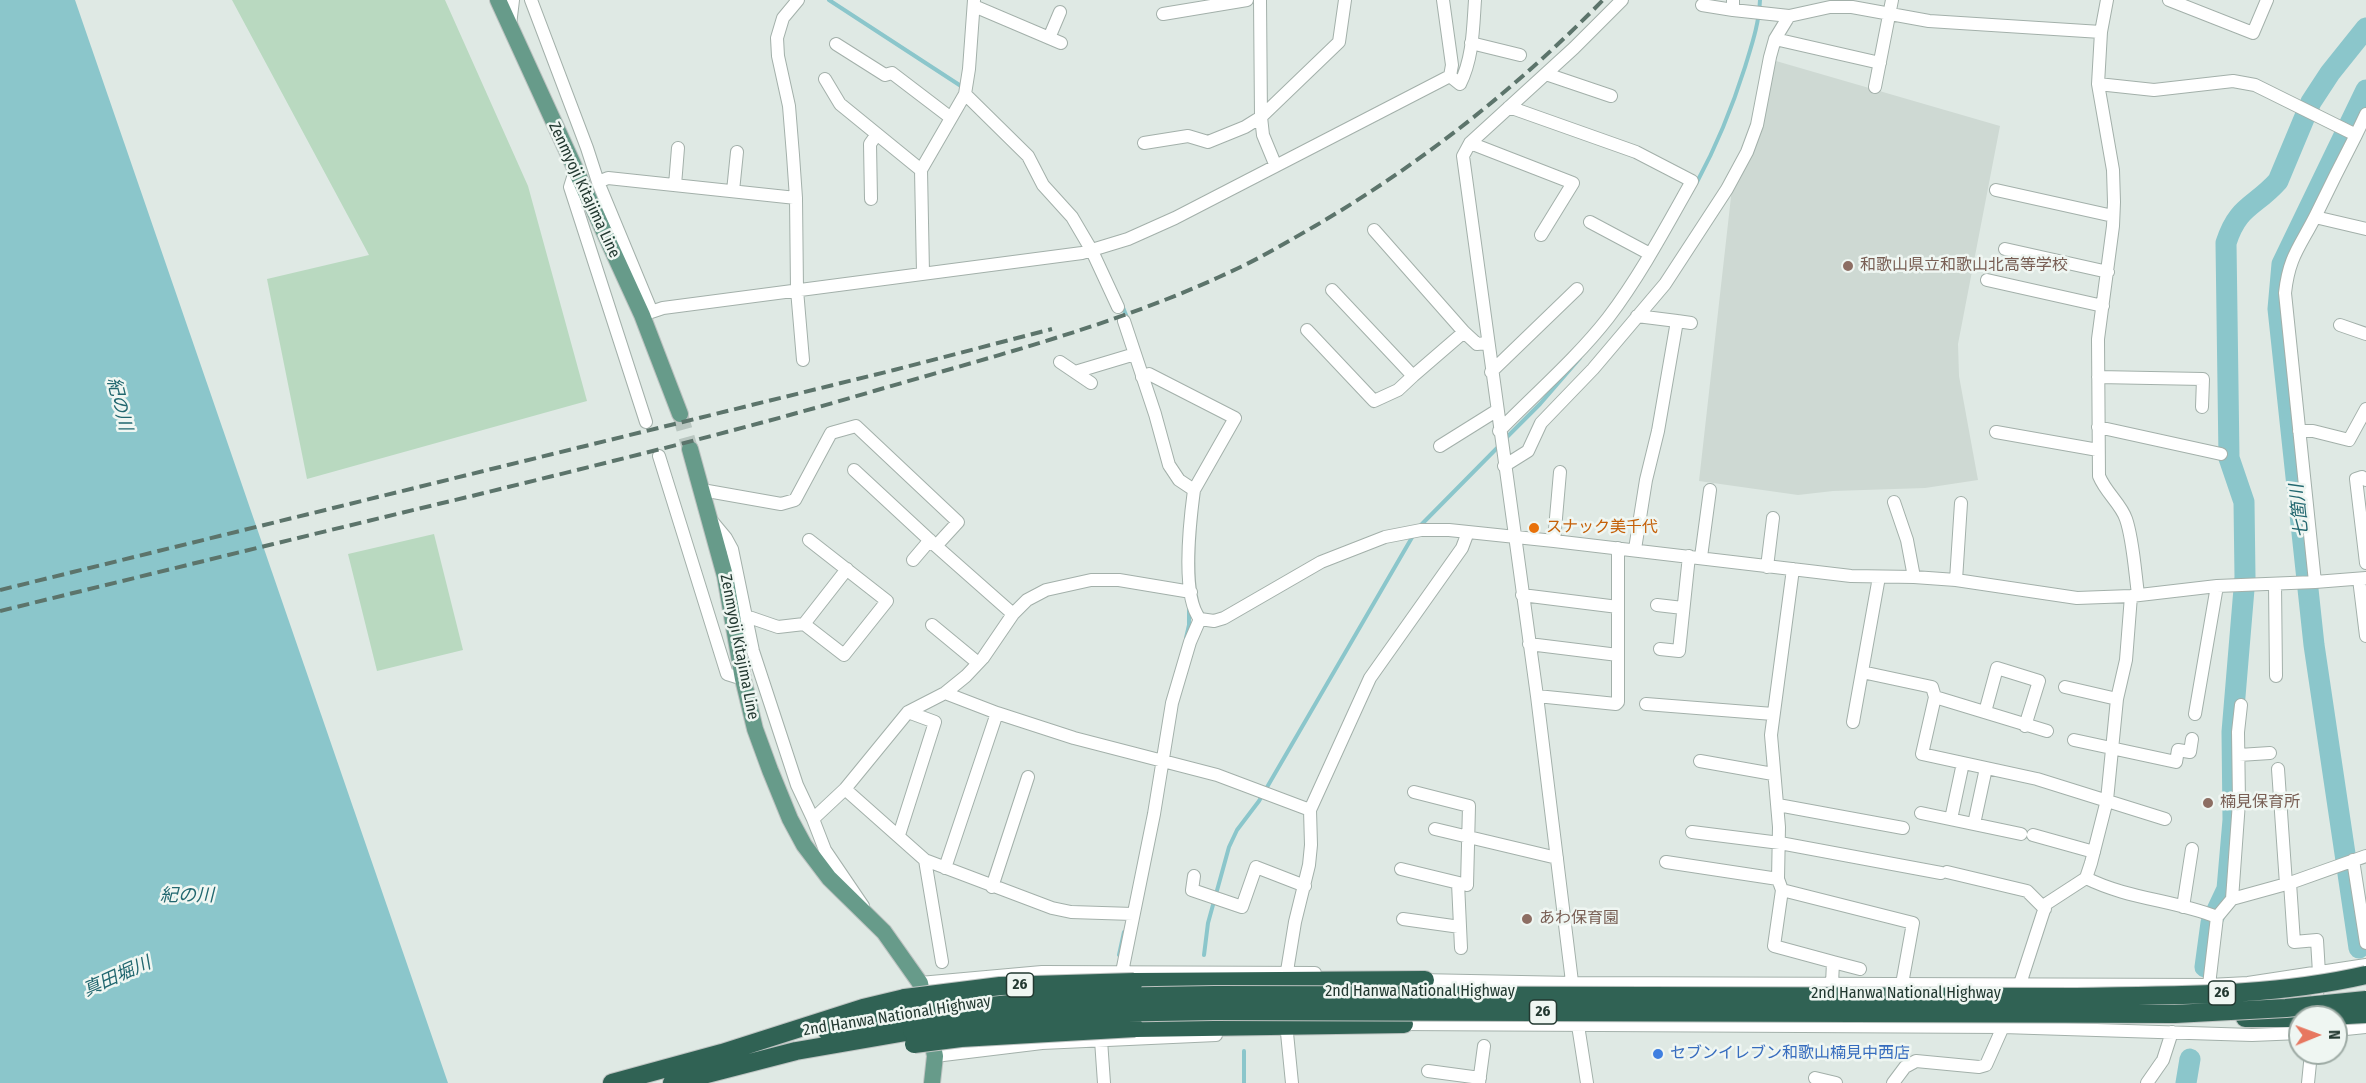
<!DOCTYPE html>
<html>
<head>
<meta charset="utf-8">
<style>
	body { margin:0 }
	#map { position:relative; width:2366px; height:1083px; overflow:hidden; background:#dfe9e4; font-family:"Fira Sans Condensed",sans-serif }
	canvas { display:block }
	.north { position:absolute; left:2288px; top:1005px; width:60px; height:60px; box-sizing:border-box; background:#eff6f2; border:2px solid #9daaa4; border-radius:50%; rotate:89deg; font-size:16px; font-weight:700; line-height:24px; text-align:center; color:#223830 }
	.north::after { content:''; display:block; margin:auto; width:21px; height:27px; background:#e77760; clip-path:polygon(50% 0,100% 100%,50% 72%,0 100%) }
</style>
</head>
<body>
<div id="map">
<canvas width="2366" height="1083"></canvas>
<div class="north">N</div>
</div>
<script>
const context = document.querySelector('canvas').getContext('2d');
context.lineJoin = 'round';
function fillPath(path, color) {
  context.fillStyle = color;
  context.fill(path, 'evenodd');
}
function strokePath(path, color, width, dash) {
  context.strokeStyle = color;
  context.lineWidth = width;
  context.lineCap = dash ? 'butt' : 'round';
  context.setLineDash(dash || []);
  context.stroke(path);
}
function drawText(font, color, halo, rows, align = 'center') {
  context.font = font + ' "Fira Sans Condensed","Noto Sans JP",sans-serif';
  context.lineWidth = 5;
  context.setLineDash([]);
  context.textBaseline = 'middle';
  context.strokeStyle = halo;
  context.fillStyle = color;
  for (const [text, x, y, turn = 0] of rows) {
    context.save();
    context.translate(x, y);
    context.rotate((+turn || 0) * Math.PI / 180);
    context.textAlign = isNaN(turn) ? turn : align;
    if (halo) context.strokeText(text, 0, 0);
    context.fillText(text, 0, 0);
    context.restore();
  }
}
fillPath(new Path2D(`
	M 1776,61 L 2000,126 L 1958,344 L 1959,376 L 1978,480 L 1925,488 L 1833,491 L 1798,495 L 1699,481 L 1732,188 L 1762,127 Z`), '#ced9d3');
fillPath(new Path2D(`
	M 232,0 L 445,0 L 528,186 L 587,401 L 307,479 L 267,279 L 369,255 Z
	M 434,534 L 463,650 L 377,671 L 348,554 Z`), '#b9d9c0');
fillPath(new Path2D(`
	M 0,0 L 75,0 L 448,1083 L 0,1083 Z`), '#8bc6cb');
strokePath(new Path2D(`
	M 829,0 L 964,88
	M 1697,182 C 1717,145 1732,108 1745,67 C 1752,44 1759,24 1760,0
	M 1122,305 L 1128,320
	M 1506,438 L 1540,404 L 1580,358
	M 1418,528 L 1501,444
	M 1186,638 L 1189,625 L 1189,607
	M 1119,955 L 1124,932
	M 1204,955 L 1208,923 L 1229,847 L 1237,830 L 1259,801 L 1414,534
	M 1244,1051 L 1244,1083`), '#8bc6cb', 4);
strokePath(new Path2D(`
	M 2359,948 L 2314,645 L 2278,309 L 2282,264 L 2366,90
	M 2205,967 L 2211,923 L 2227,889 L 2233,820 L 2232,732 L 2245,577 L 2244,502 L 2229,458 L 2226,243 C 2238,205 2255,207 2278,181 L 2311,102 L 2330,73 L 2366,28
	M 2186,1083 L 2190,1059`), '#8bc6cb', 21);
strokePath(new Path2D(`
	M 680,414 L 690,449`), '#b9c6c0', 16, [16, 8]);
const minor = new Path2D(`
	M 531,0 L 587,148 L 598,182 L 651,310
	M 798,0 L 783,18 L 777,38 L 778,56 L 789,106 L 793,155 L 796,198 L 797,290 L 803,360
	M 1260,0 L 1261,117 L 1263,135 L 1275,164
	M 2107,0 L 2101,32 L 2098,84 L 2113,170 L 2114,202 L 2113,226 L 2098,339 L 2099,476 C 2106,493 2121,504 2126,519 C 2133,539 2135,572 2138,594
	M 2169,0 L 2253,33 L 2267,0
	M 1702,5 L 1733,10 L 1733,0
	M 974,6 L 1061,43
	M 1733,10 L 1789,16 L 1830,7 L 1852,7 L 1929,21 L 2101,32
	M 1163,14 L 1247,0
	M 510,25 L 513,0
	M 1049,38 L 1060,12
	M 1775,39 L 1880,63
	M 1471,43 L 1520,55
	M 836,44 L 885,75 L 892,73 L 951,118
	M 1546,74 L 1611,96
	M 1450,76 L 1460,84 C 1473,58 1473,29 1475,0
	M 825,79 L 840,104 L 921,170
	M 2098,84 L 2154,90 L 2233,81 L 2255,85 L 2356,135 L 2366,114
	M 1875,87 L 1892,0
	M 965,94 L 1028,156 L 1043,185 L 1072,217 L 1092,251 L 1118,307
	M 1144,143 L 1188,136 L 1208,142 L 1245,127 L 1261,117 L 1339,42 L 1345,0
	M 1470,143 L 1573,183 L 1541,235
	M 575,171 L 570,187 L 646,422
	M 598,182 L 608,178 L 796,198
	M 675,185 L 678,148
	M 1996,190 L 2113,216
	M 733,191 L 737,152
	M 871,199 L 870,144 L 877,134
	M 2315,217 L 2366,229
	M 1590,222 L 1650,254
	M 1374,230 L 1464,332 L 1477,344 L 1487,343
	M 2005,249 L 2108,272
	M 923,273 L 921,170 L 965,94 L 969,69 L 974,0
	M 1987,280 L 2103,306
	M 1332,290 L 1413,376 L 1464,332
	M 642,315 L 663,308 L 1082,253 L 1128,239 L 1175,218 L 1450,76 L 1452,65 L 1443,0
	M 1124,321 L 1155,414 L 1169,465 L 1179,480 L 1194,490 C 1190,520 1181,596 1200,619 L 1214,621 L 1224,618 L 1321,562 L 1385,537 L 1421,530 L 1449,530 L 1554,541 L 1851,576 L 1914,577 L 1956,580 L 2077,598 L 2131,596 L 2217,586 L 2315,582 L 2366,578
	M 1677,321 L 1691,323
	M 2340,325 L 2366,334
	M 1307,330 L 1374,401 L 1398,390 L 1413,376
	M 1060,362 L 1091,383
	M 1075,372 L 1135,354
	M 1491,372 L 1577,289
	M 1142,377 L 1149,374 L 1235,418 L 1194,490
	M 2098,377 L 2203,379 L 2202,407
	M 2098,427 L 2221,454
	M 1499,431 C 1535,394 1576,359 1608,318 C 1640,276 1666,227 1692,181 L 1636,152 L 1509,107
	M 2299,431 L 2313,431 L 2349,440 L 2366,409
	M 1996,432 L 2098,450
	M 1440,446 L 1496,411
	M 659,456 L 727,674 L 743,679
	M 1504,466 L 1528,451 L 1541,423 L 1593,369 L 1665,284 L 1727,189 L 1747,152 L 1757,125 L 1770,57 L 1775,39 L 1789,16
	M 2366,480 L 2362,477 L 2356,479 L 2366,563
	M 702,490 L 781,504 L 795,500 L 831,433 L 856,426 L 958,522 L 936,546 L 854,470
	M 1894,502 L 1907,540 L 1914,577
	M 711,520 L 726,538 L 732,549 L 753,651 L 797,785 L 813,819
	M 809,540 L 887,601 L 844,655 L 804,624 L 847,569
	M 1554,541 L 1560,472
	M 936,546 L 1013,614
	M 1635,549 L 1646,480 L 1658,431 L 1677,321 L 1637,316
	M 1701,557 L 1710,490
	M 913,560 L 930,540
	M 1767,567 L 1773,518
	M 1793,569 L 1771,735 L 1779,827 L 1778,879 L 1782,890 L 1774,946 L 1833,962 L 1832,984
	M 2359,579 L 2366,636
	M 1956,580 L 1961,503
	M 2315,582 L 2285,293 C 2289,256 2300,247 2316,215 C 2329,188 2342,162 2356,135
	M 2275,584 L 2276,676
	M 1522,595 L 1618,607 L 1618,548
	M 1657,605 L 1683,608
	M 746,616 L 778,627 L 804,624
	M 932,625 L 978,663
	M 1529,644 L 1618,655 L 1618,607
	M 1660,649 L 1679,651 L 1689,556
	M 1862,672 L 1932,687 L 1935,697 L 2047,731
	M 2065,687 L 2117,699
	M 945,693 L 997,713 L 1074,738 L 1217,775 L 1310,810
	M 1537,696 L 1616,704 L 1618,702 L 1618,655
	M 1935,697 L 1922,754 L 2037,779 L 2165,819
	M 1646,704 L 1773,714
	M 1985,712 L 1997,668 L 2039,681 L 2025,726
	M 2195,714 L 2217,586
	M 1853,722 L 1879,577
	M 2074,740 L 2176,762 L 2178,750 L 2190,752 L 2192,739
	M 2239,755 L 2270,753
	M 1700,761 L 1773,774
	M 2278,769 L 2286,884
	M 845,789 L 925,860 L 1052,908 L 1071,912 L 1133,914
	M 1778,805 L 1903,828
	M 1921,813 L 2021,834
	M 1951,819 L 1963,763
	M 1974,824 L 1986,768
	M 1435,829 L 1557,858
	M 1692,832 L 1780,843 L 1941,873
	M 899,835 L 935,722 L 908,712
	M 2033,835 L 2094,852
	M 925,860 L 942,962
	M 2353,860 L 2366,943
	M 1666,862 L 1778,879
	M 945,868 L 997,713
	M 1401,869 L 1467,885 L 1469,806 L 1414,792
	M 1947,872 L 2027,891 L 2045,909
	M 1194,876 L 1192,890 L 1242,907 L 1256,867 L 1305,886
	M 2086,878 C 2128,899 2174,900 2217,917 L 2232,899 L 2290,883 L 2366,856
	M 1458,883 L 1461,948
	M 2290,883 L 2294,942 L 2317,940 L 2319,973 L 2315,1017
	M 992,887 L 1028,777
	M 1782,890 L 1913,923 L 1902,984
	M 2232,899 L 2239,802 L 2238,732 L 2241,705
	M 863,906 L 825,850 L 813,819 L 845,789 L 908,712 L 945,693 L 966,676 L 983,658 L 1013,614 L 1027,600 L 1046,590 L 1091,580 L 1119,580 L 1191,592
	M 2183,907 L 2192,849
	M 1403,919 L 1460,927
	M 1833,962 L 1860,969
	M 1287,971 L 1295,922 L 1309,865 L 1311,845 L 1310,810 L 1370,678 L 1462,548 L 1468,532
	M 1121,977 L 1154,814 L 1172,703 L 1190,642 L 1200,619
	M 1419,980 L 1572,983 L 2209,985 L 2248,983 L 2366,965
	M 920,983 L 1042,972 L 1315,973
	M 2209,985 L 2217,917
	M 1573,990 L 1537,696 L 1463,156 L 1470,143 L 1574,48 L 1622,0
	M 2018,990 L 2046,904 L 2086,878 L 2091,863 L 2107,800 L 2117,699 L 2126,660 L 2131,596
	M 1577,1019 L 1587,1083
	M 1398,1024 L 2003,1027 L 2252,1035 L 2300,1033
	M 2336,1030 L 2366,1027
	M 1287,1033 L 1292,1083
	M 1102,1034 L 1101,1040 L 1104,1083
	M 935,1056 L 1042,1043 L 1216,1035
	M 1428,1071 L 1480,1078
	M 1815,1078 L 1836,1083
	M 1479,1083 L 1484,1046
	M 1893,1083 L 1905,1067 L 1916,1061 L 1979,1067 L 1986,1065 L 2006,1020
	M 2147,1083 L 2163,1060 L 2172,1032
	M 2308,1083 L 2311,1053`);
const major = new Path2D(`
	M 498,0 L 642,315 L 680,414
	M 690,449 L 725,576 L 743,679 L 755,729 L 770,770 L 790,819 L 804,845 L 829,878 L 884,932 L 920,983 L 935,1056 L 932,1083`);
const highway = new Path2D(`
	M 1134,982 L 1425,980
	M 2245,1018 L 2300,1018
	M 1135,1028 L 1404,1024
	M 826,1030 L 909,1015
	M 612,1083 L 722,1053 L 863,1008 L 905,998
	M 672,1083 L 796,1051 L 912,1031`);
strokePath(minor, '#a3b0aa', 14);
strokePath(major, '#bdc3c1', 18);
strokePath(highway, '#bdc3c1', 20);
strokePath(minor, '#fff', 12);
strokePath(major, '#679b8a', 16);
strokePath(highway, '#306254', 18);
strokePath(new Path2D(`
	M 0,590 L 894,370 L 1052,329
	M 0,611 C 159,572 317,533 476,495 C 609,462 742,430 874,391 C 994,356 1117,325 1230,272 C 1259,259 1287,242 1315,226 C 1421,164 1517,88 1603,0`), '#5c746b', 4, [12, 6]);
const highwayBridge = new Path2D(`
	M 905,998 L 1000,986 L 1134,982
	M 909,1015 L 1028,1002 L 1098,997 L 1215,995 L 2076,997 C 2173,995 2271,997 2366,975
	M 2329,1016 L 2366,1014
	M 912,1031 L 1003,1020 L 1099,1013 L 1214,1011 L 2175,1014 L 2286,1008 L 2366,1000
	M 914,1044 L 961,1038 L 1135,1028`);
strokePath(highwayBridge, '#bdc3c1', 20, []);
strokePath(highwayBridge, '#306254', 18);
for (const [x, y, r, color] of [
	[1848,266,6,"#8d6e63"],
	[1534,528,6,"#e8710a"],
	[2208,803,6,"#8d6e63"],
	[1527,919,6,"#8d6e63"],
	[1658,1054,6,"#3f7fe0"]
]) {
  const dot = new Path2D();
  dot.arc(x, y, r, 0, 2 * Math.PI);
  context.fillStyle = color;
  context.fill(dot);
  strokePath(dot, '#eff6f2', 2);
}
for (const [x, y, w] of [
	[1020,985,27],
	[2222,993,27],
	[1543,1012,27]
]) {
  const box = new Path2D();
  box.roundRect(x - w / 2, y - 12, w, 24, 4.5);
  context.fillStyle = '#eff6f2';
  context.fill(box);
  strokePath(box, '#223830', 1.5);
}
drawText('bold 15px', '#223830', null, [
	["26",1020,985],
	["26",2222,993],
	["26",1543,1012]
]);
drawText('16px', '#223830', '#eff6f2', [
	["Zenmyoji Kitajima Line",584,190,65],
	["Zenmyoji Kitajima Line",739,647,79],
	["2nd Hanwa National Highway",1420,992],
	["2nd Hanwa National Highway",1906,994],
	["2nd Hanwa National Highway",897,1016,-9]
]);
drawText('16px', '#785e54', '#eff6f2', [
	["和歌山県立和歌山北高等学校",1860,266],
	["楠見保育所",2220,803],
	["あわ保育園",1539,919]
], 'left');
drawText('16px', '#c56008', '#eff6f2', [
	["スナック美千代",1546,528]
], 'left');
drawText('16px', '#366cbe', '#eff6f2', [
	["セブンイレブン和歌山楠見中西店",1670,1054]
], 'left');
drawText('italic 18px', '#21676f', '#eff6f2', [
	["紀の川",119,404,76],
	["七箇川",2300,511,-96],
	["紀の川",187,896],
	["真田堀川",117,977,-24]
]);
</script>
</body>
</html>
